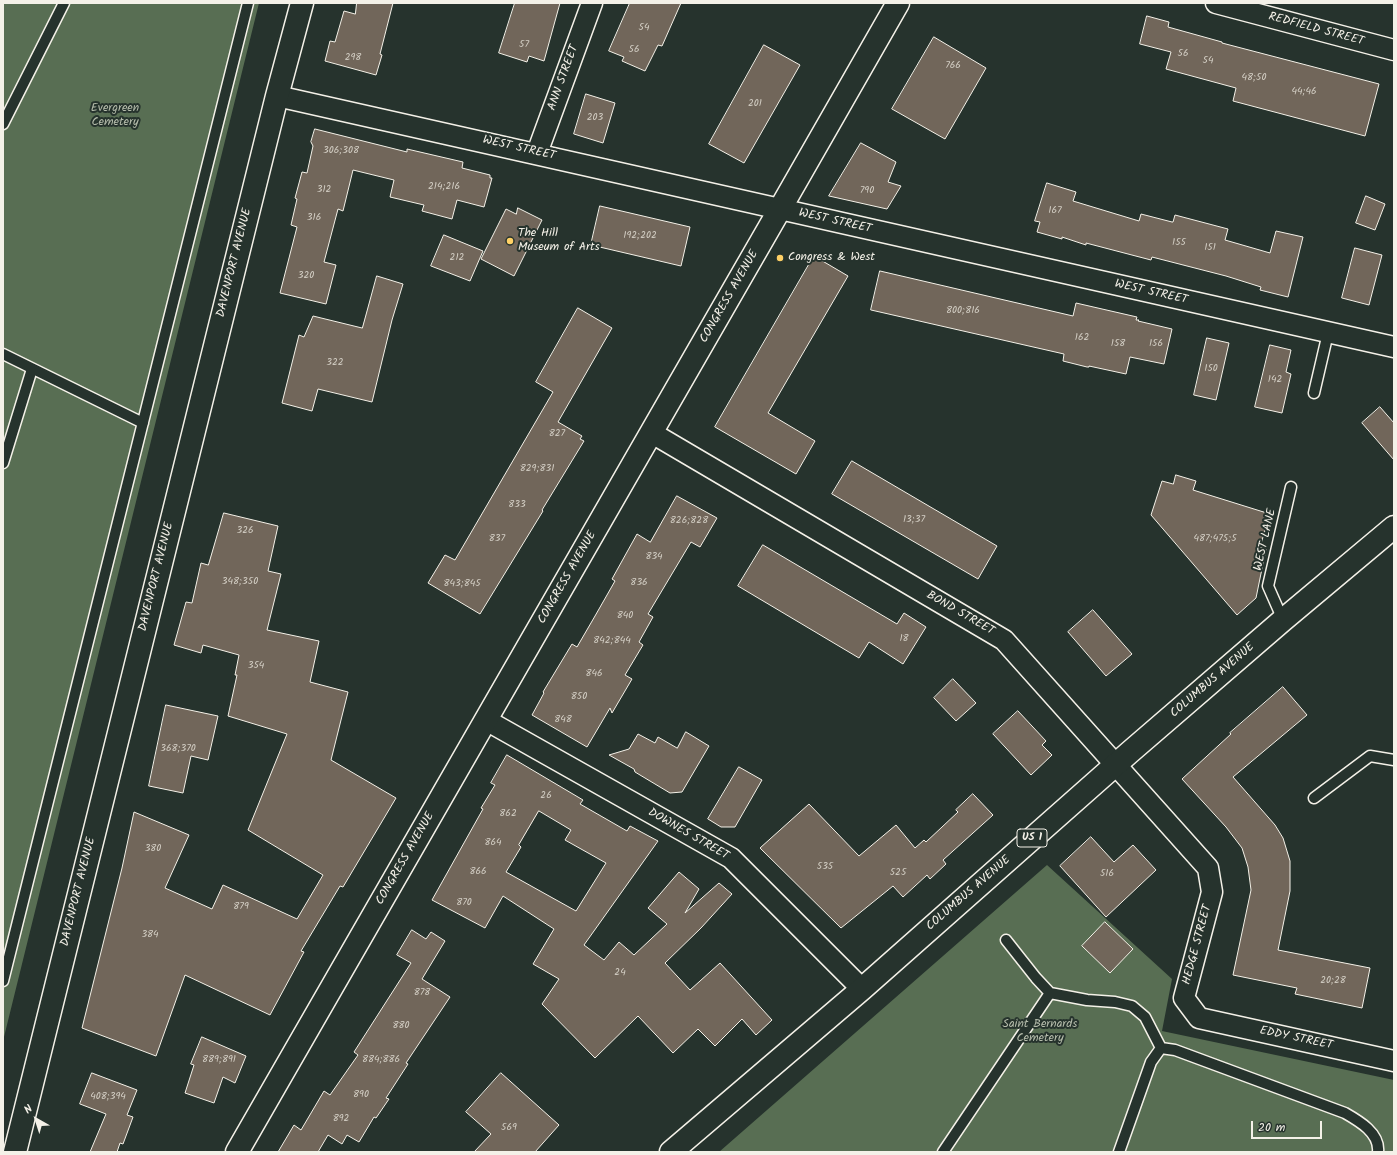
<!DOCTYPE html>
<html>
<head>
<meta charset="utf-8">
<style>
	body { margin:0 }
	#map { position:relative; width:1397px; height:1155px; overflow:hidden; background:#26332d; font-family:Kalam,sans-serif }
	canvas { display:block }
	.frame { position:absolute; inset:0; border:4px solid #f4f1e8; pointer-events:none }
	.north { position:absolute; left:16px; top:1099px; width:40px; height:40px; -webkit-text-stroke:3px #26332d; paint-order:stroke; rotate:321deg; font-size:11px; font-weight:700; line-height:16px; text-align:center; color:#f4f1e8 }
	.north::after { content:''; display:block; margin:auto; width:14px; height:18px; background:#f4f1e8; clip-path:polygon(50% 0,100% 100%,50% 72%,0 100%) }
	.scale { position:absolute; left:1251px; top:1121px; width:71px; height:18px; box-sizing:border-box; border:2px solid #f4f1e8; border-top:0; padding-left:5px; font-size:12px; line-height:14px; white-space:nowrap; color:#f4f1e8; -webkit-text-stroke:3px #26332d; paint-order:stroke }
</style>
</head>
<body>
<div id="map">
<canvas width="1397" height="1155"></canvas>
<div class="frame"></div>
<div class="north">N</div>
<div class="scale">20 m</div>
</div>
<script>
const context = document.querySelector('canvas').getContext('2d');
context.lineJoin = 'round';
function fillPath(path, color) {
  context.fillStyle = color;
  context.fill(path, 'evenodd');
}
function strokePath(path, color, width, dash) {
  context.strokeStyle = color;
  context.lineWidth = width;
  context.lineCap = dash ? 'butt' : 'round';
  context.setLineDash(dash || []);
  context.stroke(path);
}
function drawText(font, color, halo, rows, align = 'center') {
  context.font = font + ' Kalam,sans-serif';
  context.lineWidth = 4;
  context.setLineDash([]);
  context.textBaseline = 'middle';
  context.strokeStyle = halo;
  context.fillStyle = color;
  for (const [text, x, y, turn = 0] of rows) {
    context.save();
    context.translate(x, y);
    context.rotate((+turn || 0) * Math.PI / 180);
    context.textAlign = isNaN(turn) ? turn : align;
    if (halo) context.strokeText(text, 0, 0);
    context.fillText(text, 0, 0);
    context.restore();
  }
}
fillPath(new Path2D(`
	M 3,3 L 259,3 L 3,1041 Z
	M 1047,865 L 1172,979 L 1162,1031 L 1394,1080 L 1394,1152 L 719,1152 Z`), '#586e53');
const building = new Path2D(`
	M 357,3 L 393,3 L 380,54 L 382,55 L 376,75 L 325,61 L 330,41 L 335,42 L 344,11 L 355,14 Z
	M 515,3 L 560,3 L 544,61 L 529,56 L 527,62 L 499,53 Z
	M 630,3 L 681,3 L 662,46 L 658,45 L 645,71 L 622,61 L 624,57 L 609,51 Z
	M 1147,16 L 1169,22 L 1168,27 L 1222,42 L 1222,43 L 1379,84 L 1365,136 L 1233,101 L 1236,88 L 1166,69 L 1171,52 L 1140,44 Z
	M 934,37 L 986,68 L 945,139 L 892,109 Z
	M 764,45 L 800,65 L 744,163 L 709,144 Z
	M 586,94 L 615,103 L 603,143 L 574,134 Z
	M 315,129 L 407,152 L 407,149 L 463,162 L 462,168 L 490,175 L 490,178 L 492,178 L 484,207 L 457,200 L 452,219 L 422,211 L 424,205 L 390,197 L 394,180 L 353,170 L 343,211 L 338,209 L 324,262 L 336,265 L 326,304 L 280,293 L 297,227 L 291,225 L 297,199 L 295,198 L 302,172 L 307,173 L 313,146 L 311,142 Z
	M 861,143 L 896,162 L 888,182 L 901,186 L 887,209 L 829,196 Z
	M 1047,183 L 1076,192 L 1073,201 L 1139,221 L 1141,214 L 1172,222 L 1173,222 L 1175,215 L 1228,229 L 1225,240 L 1270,253 L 1276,231 L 1303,237 L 1288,297 L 1260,290 L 1261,287 L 1226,276 L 1152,257 L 1151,260 L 1086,243 L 1086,245 L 1062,237 L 1062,239 L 1037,232 L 1040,222 L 1035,221 Z
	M 1366,196 L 1385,204 L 1375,230 L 1356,223 Z
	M 600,206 L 690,227 L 681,266 L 591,245 Z
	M 518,208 L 542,220 L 514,276 L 481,259 L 506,209 L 516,214 Z
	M 444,235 L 483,251 L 470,281 L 431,266 Z
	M 1355,248 L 1382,255 L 1369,305 L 1342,298 Z
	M 814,256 L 848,276 L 768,413 L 815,441 L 796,474 L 715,427 Z
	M 880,271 L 1073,316 L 1076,303 L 1137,317 L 1136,320 L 1139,320 L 1138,321 L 1172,329 L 1164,364 L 1130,357 L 1126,374 L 1089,366 L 1089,367 L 1087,367 L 1063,361 L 1064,354 L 871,310 Z
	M 377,276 L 403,284 L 392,320 L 372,402 L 318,389 L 312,411 L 282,403 L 299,335 L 304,337 L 313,316 L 362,328 Z
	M 578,308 L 612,328 L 558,422 L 582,436 L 580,439 L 584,441 L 542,510 L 543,511 L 480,614 L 428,583 L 445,555 L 455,560 L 553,392 L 536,382 Z
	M 1207,338 L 1229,343 L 1216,400 L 1194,395 Z
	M 1270,345 L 1291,350 L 1286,372 L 1291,374 L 1282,413 L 1255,407 Z
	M 1380,407 L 1394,423 L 1394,460 L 1362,423 Z
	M 852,461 L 997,546 L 978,579 L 832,494 Z
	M 1176,475 L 1196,481 L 1193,490 L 1270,514 L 1260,547 L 1266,549 L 1256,598 L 1237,615 L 1151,515 L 1162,481 L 1173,484 Z
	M 677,496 L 717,518 L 700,547 L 691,542 L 648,614 L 653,617 L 639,642 L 643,645 L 625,675 L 632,679 L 612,713 L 610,708 L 587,747 L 532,715 L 544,693 L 543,692 L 572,644 L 577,647 L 595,616 L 615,581 L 612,579 L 637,534 L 650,542 Z
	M 224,513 L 278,526 L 268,571 L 281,574 L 267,630 L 319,641 L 310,682 L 348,692 L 331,760 L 396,798 L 343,887 L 340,886 L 301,951 L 304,952 L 270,1015 L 185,975 L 156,1056 L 82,1028 L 122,868 L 134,812 L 189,835 L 165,888 L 212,909 L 223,885 L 297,919 L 323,875 L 248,830 L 287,734 L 228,716 L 237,675 L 235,675 L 239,655 L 203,645 L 201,653 L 174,645 L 186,602 L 192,603 L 201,563 L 208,565 Z
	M 763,545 L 897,624 L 904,613 L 926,627 L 903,664 L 869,642 L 859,658 L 738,586 Z
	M 1093,610 L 1132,654 L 1106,676 L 1068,632 Z
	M 953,679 L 976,703 L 956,721 L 934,698 Z
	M 1283,687 L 1307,715 L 1233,777 L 1275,825 L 1283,838 L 1290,861 L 1290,891 L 1278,950 L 1370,968 L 1362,1008 L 1295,994 L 1297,988 L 1233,975 L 1251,890 L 1248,867 L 1242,848 L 1226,827 L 1182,779 L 1231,734 L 1230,733 Z
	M 166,705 L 218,716 L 208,760 L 191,756 L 183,793 L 149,786 Z
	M 1018,711 L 1046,741 L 1042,745 L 1052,755 L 1031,775 L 993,734 Z
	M 686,732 L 709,746 L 682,792 L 670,793 L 635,772 L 634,769 L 609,755 L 629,749 L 638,734 L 655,743 L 658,737 L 677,748 Z
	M 507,755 L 583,800 L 580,804 L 627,831 L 630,826 L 658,841 L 584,945 L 604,960 L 619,942 L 634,955 L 667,924 L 648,908 L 679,872 L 699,889 L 685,913 L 719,883 L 732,894 L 701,928 L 665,963 L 690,990 L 720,963 L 772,1020 L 756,1035 L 742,1019 L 715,1046 L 698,1029 L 673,1053 L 638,1016 L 595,1058 L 542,1004 L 559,979 L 533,964 L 554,929 L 503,896 L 485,928 L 432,900 L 483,809 L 481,808 L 495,785 L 491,783 ZM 539,811 L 571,830 L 565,840 L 606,863 L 576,911 L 506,872 L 521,847 L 519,845 Z
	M 739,767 L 762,780 L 735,827 L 721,827 L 708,819 Z
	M 973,794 L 993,815 L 943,860 L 946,864 L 930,879 L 927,875 L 903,897 L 893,886 L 841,928 L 760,848 L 809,804 L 859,856 L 896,825 L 915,848 L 924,840 L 926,842 L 958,812 L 956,810 Z
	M 1091,837 L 1114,862 L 1133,845 L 1156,870 L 1106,917 L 1060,866 Z
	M 1105,922 L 1133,949 L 1110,973 L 1082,946 Z
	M 412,930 L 426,939 L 431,932 L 445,941 L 422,979 L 450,997 L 406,1063 L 408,1064 L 386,1098 L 389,1099 L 376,1118 L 374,1117 L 359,1142 L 347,1135 L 342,1144 L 328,1135 L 318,1152 L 278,1152 L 294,1125 L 301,1130 L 324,1091 L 330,1095 L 358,1055 L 354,1052 L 411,963 L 397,955 Z
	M 202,1037 L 246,1056 L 235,1083 L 223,1077 L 214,1103 L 185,1093 L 194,1065 L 191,1064 Z
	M 92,1073 L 137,1090 L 127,1115 L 133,1117 L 123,1144 L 120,1143 L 117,1152 L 90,1152 L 106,1114 L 80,1104 Z
	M 501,1073 L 559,1125 L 535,1152 L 474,1152 L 491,1134 L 466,1112 Z`);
fillPath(building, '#71665a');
strokePath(building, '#f4f1e8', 1);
const lane = new Path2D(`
	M 3,124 L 64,3
	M 3,354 L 143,423
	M 1314,393 L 1328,333
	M 3,463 L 32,369
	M 1283,620 L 1268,586 L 1291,487
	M 1314,798 L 1370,756 L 1394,760
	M 1006,940 L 1036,978 L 1050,993 L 1087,1000 L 1115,1002 L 1132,1006 L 1145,1017 L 1161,1048
	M 3,981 L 248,3
	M 943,1152 L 1050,993
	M 1119,1152 L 1151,1062 L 1161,1048 L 1175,1050 L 1345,1113 C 1359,1121 1380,1133 1378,1152`);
const street = new Path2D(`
	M 1216,3 L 1394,50
	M 277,96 L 1394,347
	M 537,153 L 592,3
	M 652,433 L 1004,640 L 1208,868 L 1212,892 L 1184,998 L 1199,1018 L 1394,1061
	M 486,720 L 731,858 L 862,989`);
const secondary = new Path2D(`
	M 15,1152 L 277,96 L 302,3
	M 237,1152 L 780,209 L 898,3`);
const primary = new Path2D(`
	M 671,1152 L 862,989 L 1130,752 L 1283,620 L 1394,527`);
strokePath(lane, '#f4f1e8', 13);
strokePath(street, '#f4f1e8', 23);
strokePath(secondary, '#f4f1e8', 25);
strokePath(primary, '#f4f1e8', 25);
strokePath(lane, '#26332d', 10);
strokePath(street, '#26332d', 20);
strokePath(secondary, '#26332d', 22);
strokePath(primary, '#26332d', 22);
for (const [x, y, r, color] of [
	[510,241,4,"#ffd166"],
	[780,258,4,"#ffd166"]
]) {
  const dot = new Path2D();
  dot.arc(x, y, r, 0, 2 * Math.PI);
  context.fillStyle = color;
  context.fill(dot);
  strokePath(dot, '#26332d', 1.5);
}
drawText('10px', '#d3cec4', null, [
	["54",644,28],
	["57",524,45],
	["56",634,50],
	["56",1183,54],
	["298",353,58],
	["54",1208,61],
	["766",953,66],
	["48;50",1254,78],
	["44;46",1304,92],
	["201",755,104],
	["203",595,118],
	["306;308",341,151],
	["214;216",444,187],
	["312",324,190],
	["790",867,191],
	["167",1055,211],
	["316",314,218],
	["192;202",640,236],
	["155",1179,243],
	["151",1210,248],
	["212",457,258],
	["320",306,276],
	["800;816",963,311],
	["162",1082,338],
	["158",1118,344],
	["156",1156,344],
	["322",335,363],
	["150",1211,369],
	["142",1275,380],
	["827",557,434],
	["829;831",537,469],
	["833",517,505],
	["13;37",914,520],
	["826;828",689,521],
	["326",245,531],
	["837",497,539],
	["487;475;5",1215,539],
	["834",654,557],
	["348;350",240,582],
	["836",639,583],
	["843;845",462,584],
	["840",625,616],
	["18",904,639],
	["842;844",612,641],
	["354",256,666],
	["846",594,674],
	["850",579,697],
	["848",563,720],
	["368;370",178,749],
	["26",546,796],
	["862",508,814],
	["864",493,843],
	["380",153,849],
	["535",825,867],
	["866",478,872],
	["525",898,873],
	["516",1107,874],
	["870",464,903],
	["879",241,907],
	["384",150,935],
	["24",620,973],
	["20;28",1333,981],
	["878",422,993],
	["880",401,1026],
	["889;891",219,1060],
	["884;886",381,1060],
	["890",361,1095],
	["408;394",108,1097],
	["892",341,1119],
	["569",509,1128]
]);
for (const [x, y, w] of [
	[1032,838,30]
]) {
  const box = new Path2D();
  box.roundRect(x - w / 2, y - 9, w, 18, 3);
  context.fillStyle = '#26332d';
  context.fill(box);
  strokePath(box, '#f4f1e8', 1);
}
drawText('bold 11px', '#f4f1e8', null, [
	["US 1",1032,838]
]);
drawText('12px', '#f4f1e8', '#26332d', [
	["REDFIELD STREET",1316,30,15],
	["ANN STREET",564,78,-70],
	["WEST STREET",519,149,13],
	["WEST STREET",835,222,13],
	["DAVENPORT AVENUE",235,263,-76],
	["WEST STREET",1151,293,13],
	["CONGRESS AVENUE",730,297,-60],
	["WEST LANE",1266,540,-77],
	["DAVENPORT AVENUE",157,577,-76],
	["CONGRESS AVENUE",568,578,-60],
	["BOND STREET",960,614,30],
	["COLUMBUS AVENUE",1213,681,-41],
	["DOWNES STREET",688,835,30],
	["CONGRESS AVENUE",406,859,-60],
	["DAVENPORT AVENUE",79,892,-76],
	["COLUMBUS AVENUE",969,894,-41],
	["HEDGE STREET",1198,945,-75],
	["EDDY STREET",1296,1039,12]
]);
drawText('12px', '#b6bdac', '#26332d', [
	["Evergreen",115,109],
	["Cemetery",115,123],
	["Saint Bernards",1040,1025],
	["Cemetery",1040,1039]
]);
drawText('12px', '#f4f1e8', '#26332d', [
	["The Hill",518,234],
	["Museum of Arts",518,248],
	["Congress & West",788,258]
], 'left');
</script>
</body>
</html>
